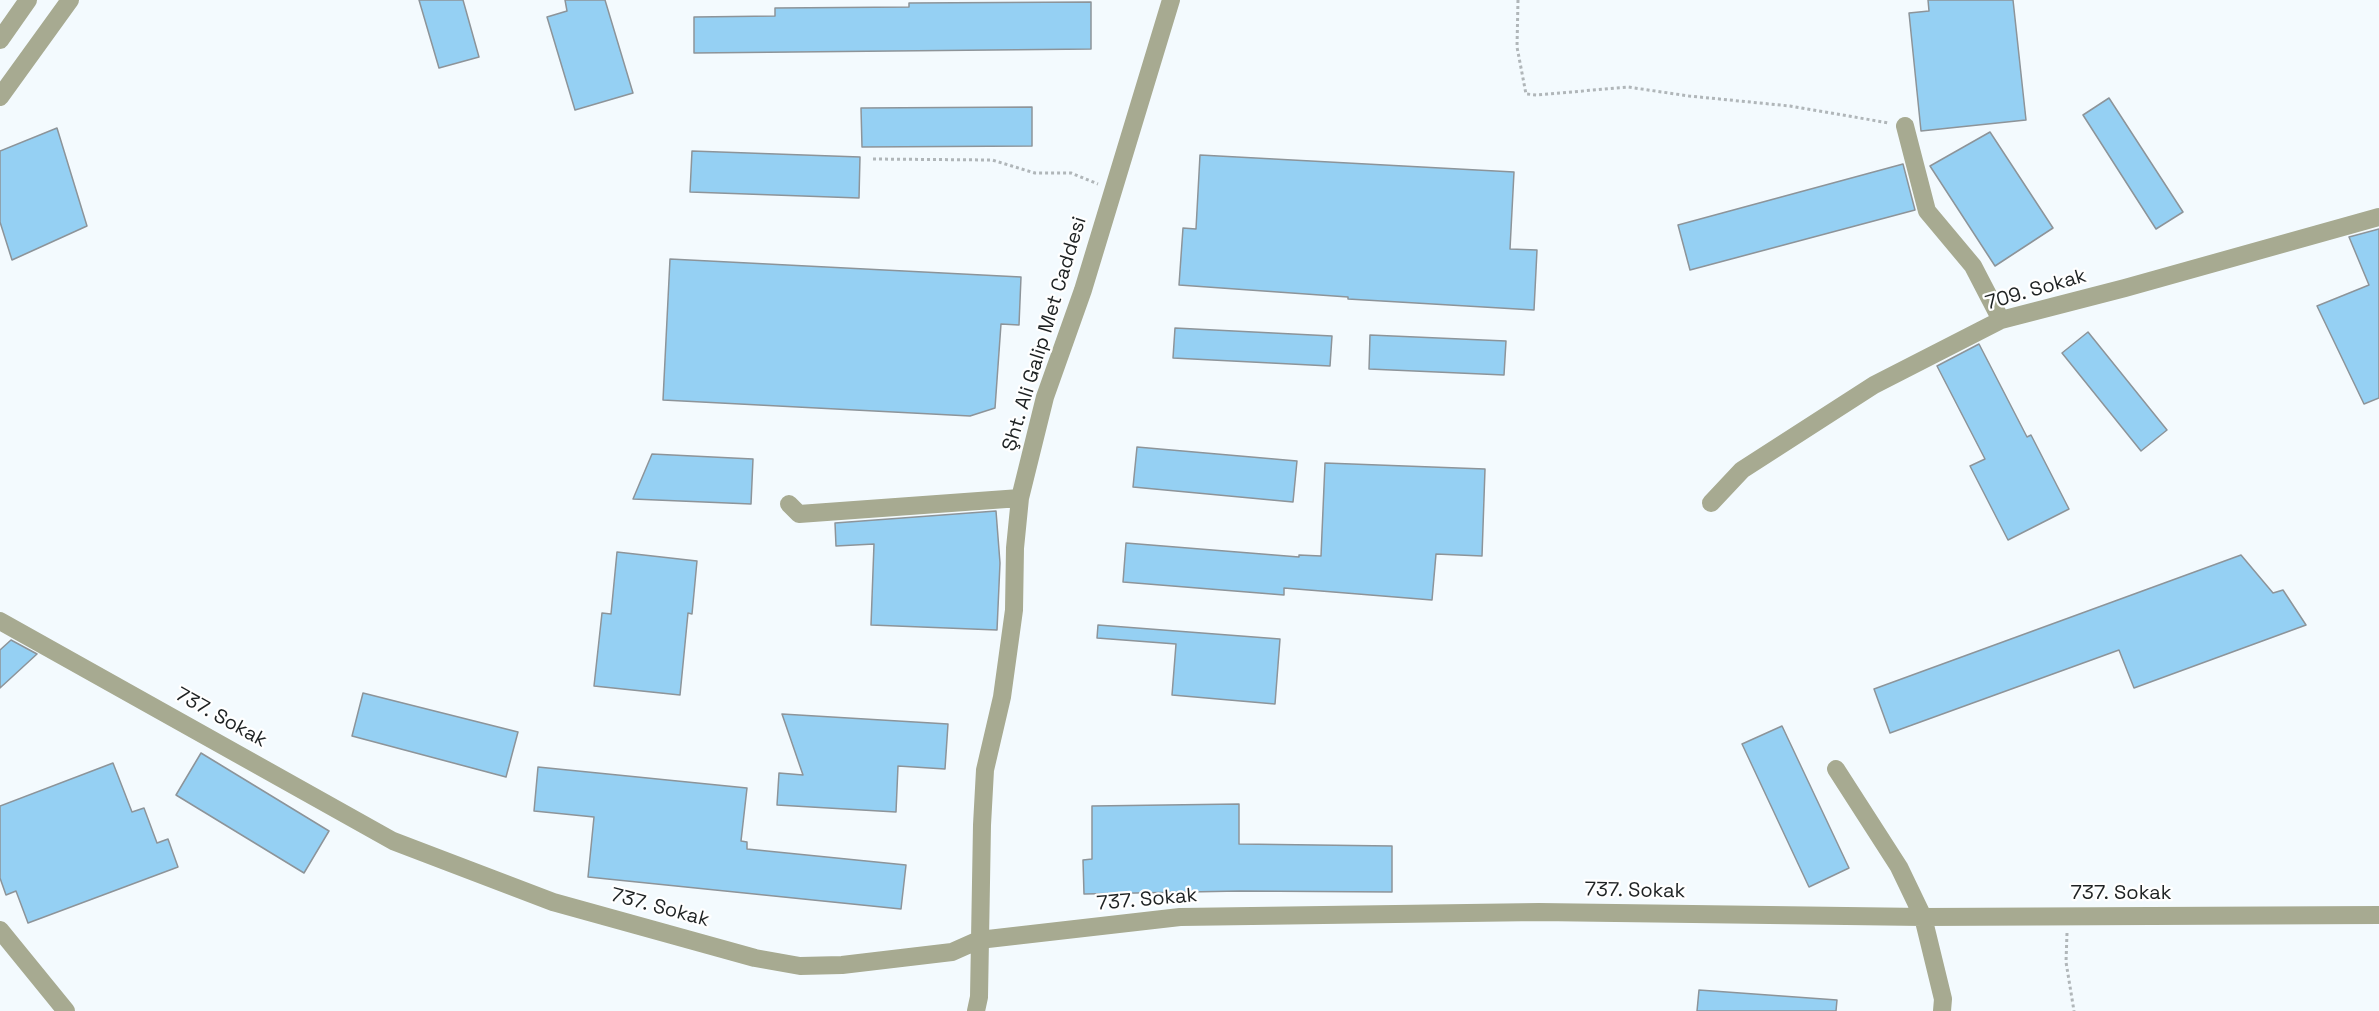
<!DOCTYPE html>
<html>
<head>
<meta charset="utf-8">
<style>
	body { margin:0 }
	canvas { display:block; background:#f3fafe }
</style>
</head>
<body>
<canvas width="2379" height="1011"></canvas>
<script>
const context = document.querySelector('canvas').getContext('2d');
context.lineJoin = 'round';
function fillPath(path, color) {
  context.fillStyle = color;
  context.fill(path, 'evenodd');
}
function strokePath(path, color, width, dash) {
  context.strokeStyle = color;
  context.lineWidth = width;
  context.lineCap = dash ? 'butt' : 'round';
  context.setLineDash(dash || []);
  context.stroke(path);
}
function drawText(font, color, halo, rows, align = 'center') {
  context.font = font + ' "Space Grotesk",sans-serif';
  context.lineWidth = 4.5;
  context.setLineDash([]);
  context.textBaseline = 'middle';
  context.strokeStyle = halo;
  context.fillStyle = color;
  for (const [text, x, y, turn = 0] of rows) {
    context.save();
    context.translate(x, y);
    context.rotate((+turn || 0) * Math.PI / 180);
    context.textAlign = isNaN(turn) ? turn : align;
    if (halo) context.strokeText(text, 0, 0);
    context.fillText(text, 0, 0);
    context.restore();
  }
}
const building = new Path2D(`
	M 419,0 L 463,0 L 479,57 L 439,68 Z
	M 565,0 L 605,0 L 633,93 L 575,110 L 547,17 L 567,11 Z
	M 1928,0 L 2013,0 L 2026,120 L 1921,131 L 1909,13 L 1929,11 Z
	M 1091,2 L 1091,49 L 694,53 L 694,17 L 775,16 L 775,8 L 909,7 L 909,3 Z
	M 2109,98 L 2183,212 L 2156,229 L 2083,115 Z
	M 1032,107 L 1032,146 L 862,147 L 861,108 Z
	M 57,128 L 87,226 L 12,260 L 0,222 L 0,151 Z
	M 1990,132 L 2053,228 L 1995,266 L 1930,166 Z
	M 692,151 L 860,157 L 859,198 L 690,192 Z
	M 1200,155 L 1514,172 L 1510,249 L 1537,250 L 1534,310 L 1348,299 L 1348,297 L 1179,285 L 1183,228 L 1196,229 Z
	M 1903,164 L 1915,210 L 1690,270 L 1678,225 Z
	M 2379,229 L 2379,398 L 2364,404 L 2317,306 L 2369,285 L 2349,237 Z
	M 670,259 L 1021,277 L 1019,325 L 1001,324 L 995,408 L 970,416 L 663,400 Z
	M 1175,328 L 1332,336 L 1330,366 L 1173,358 Z
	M 2088,332 L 2167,430 L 2141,451 L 2062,353 Z
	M 1370,335 L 1506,341 L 1504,375 L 1369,369 Z
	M 1979,344 L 2027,437 L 2031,435 L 2069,509 L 2008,540 L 1970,466 L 1985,459 L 1937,366 Z
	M 1137,447 L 1297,461 L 1293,502 L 1133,487 Z
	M 652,454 L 753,459 L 751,504 L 633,499 Z
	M 1325,463 L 1485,469 L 1482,556 L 1436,554 L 1432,600 L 1284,588 L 1284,595 L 1123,582 L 1126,543 L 1299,557 L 1299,555 L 1321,556 Z
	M 996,511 L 1000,563 L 997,630 L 871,625 L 874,544 L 836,546 L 835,523 Z
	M 617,552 L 697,561 L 692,614 L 688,613 L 680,695 L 594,686 L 602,613 L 611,614 Z
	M 2241,555 L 2273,593 L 2283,590 L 2306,625 L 2134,688 L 2119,650 L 1890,733 L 1874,689 Z
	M 1098,625 L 1280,639 L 1275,704 L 1172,695 L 1176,644 L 1097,638 Z
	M 11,640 L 37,654 L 0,688 L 0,650 Z
	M 363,693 L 518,732 L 506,777 L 352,736 Z
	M 782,714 L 948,724 L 945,769 L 898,766 L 896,812 L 777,805 L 779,773 L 803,775 Z
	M 1782,726 L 1849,868 L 1809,887 L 1742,744 Z
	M 201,753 L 329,831 L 304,873 L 176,795 Z
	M 113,763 L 132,812 L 144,808 L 157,843 L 168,839 L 178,867 L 28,923 L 16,891 L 6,895 L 0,878 L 0,806 Z
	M 538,767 L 747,788 L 741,841 L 747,842 L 747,849 L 906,865 L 901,909 L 588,877 L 594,817 L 534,811 Z
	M 1239,804 L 1239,844 L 1392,846 L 1392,892 L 1240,891 L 1084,894 L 1083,860 L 1092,859 L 1092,806 Z
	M 1699,990 L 1837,1000 L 1836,1011 L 1697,1011 Z`);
fillPath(building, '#95d0f3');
strokePath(building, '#8d9499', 1.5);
strokePath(new Path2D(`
	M 1518,0 L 1517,47 L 1526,94 L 1537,95 L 1628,87 L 1689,96 L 1790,106 L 1889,123
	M 873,159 L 992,160 L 1035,173 L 1071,173 L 1098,184
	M 2067,933 L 2066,962 L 2074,1011`), '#b0b6b9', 3, [3, 3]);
strokePath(new Path2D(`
	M 0,40 L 28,0
	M 0,97 L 70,0
	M 1905,126 L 1927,211 L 1973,266 L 2001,320
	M 1711,503 L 1742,470 L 1874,385 L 2001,320 L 2125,288 L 2379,217
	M 789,504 L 799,514 L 1020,498
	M 0,621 L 393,841 L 553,902 L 755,958 L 800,966 L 842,965 L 952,952 L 979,940 L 1180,917 L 1539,912 L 1923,917 L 2379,915
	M 1836,769 L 1899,867 L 1923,917 L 1943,999 L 1942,1011
	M 0,930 L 66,1011
	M 976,1011 L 979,997 L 982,825 L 985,770 L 1002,697 L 1014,610 L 1015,548 L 1020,498 L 1045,397 L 1083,290 L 1171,0`), '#a7aa91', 18);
drawText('20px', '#1e2223', '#fff', [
	["709. Sokak",2036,290,-16],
	["Şht. Ali Galip Met Caddesi",1045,334,-73],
	["737. Sokak",221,718,29],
	["737. Sokak",1635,891,1],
	["737. Sokak",2121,894],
	["737. Sokak",1147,900,-5],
	["737. Sokak",660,908,15]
]);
</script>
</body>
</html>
